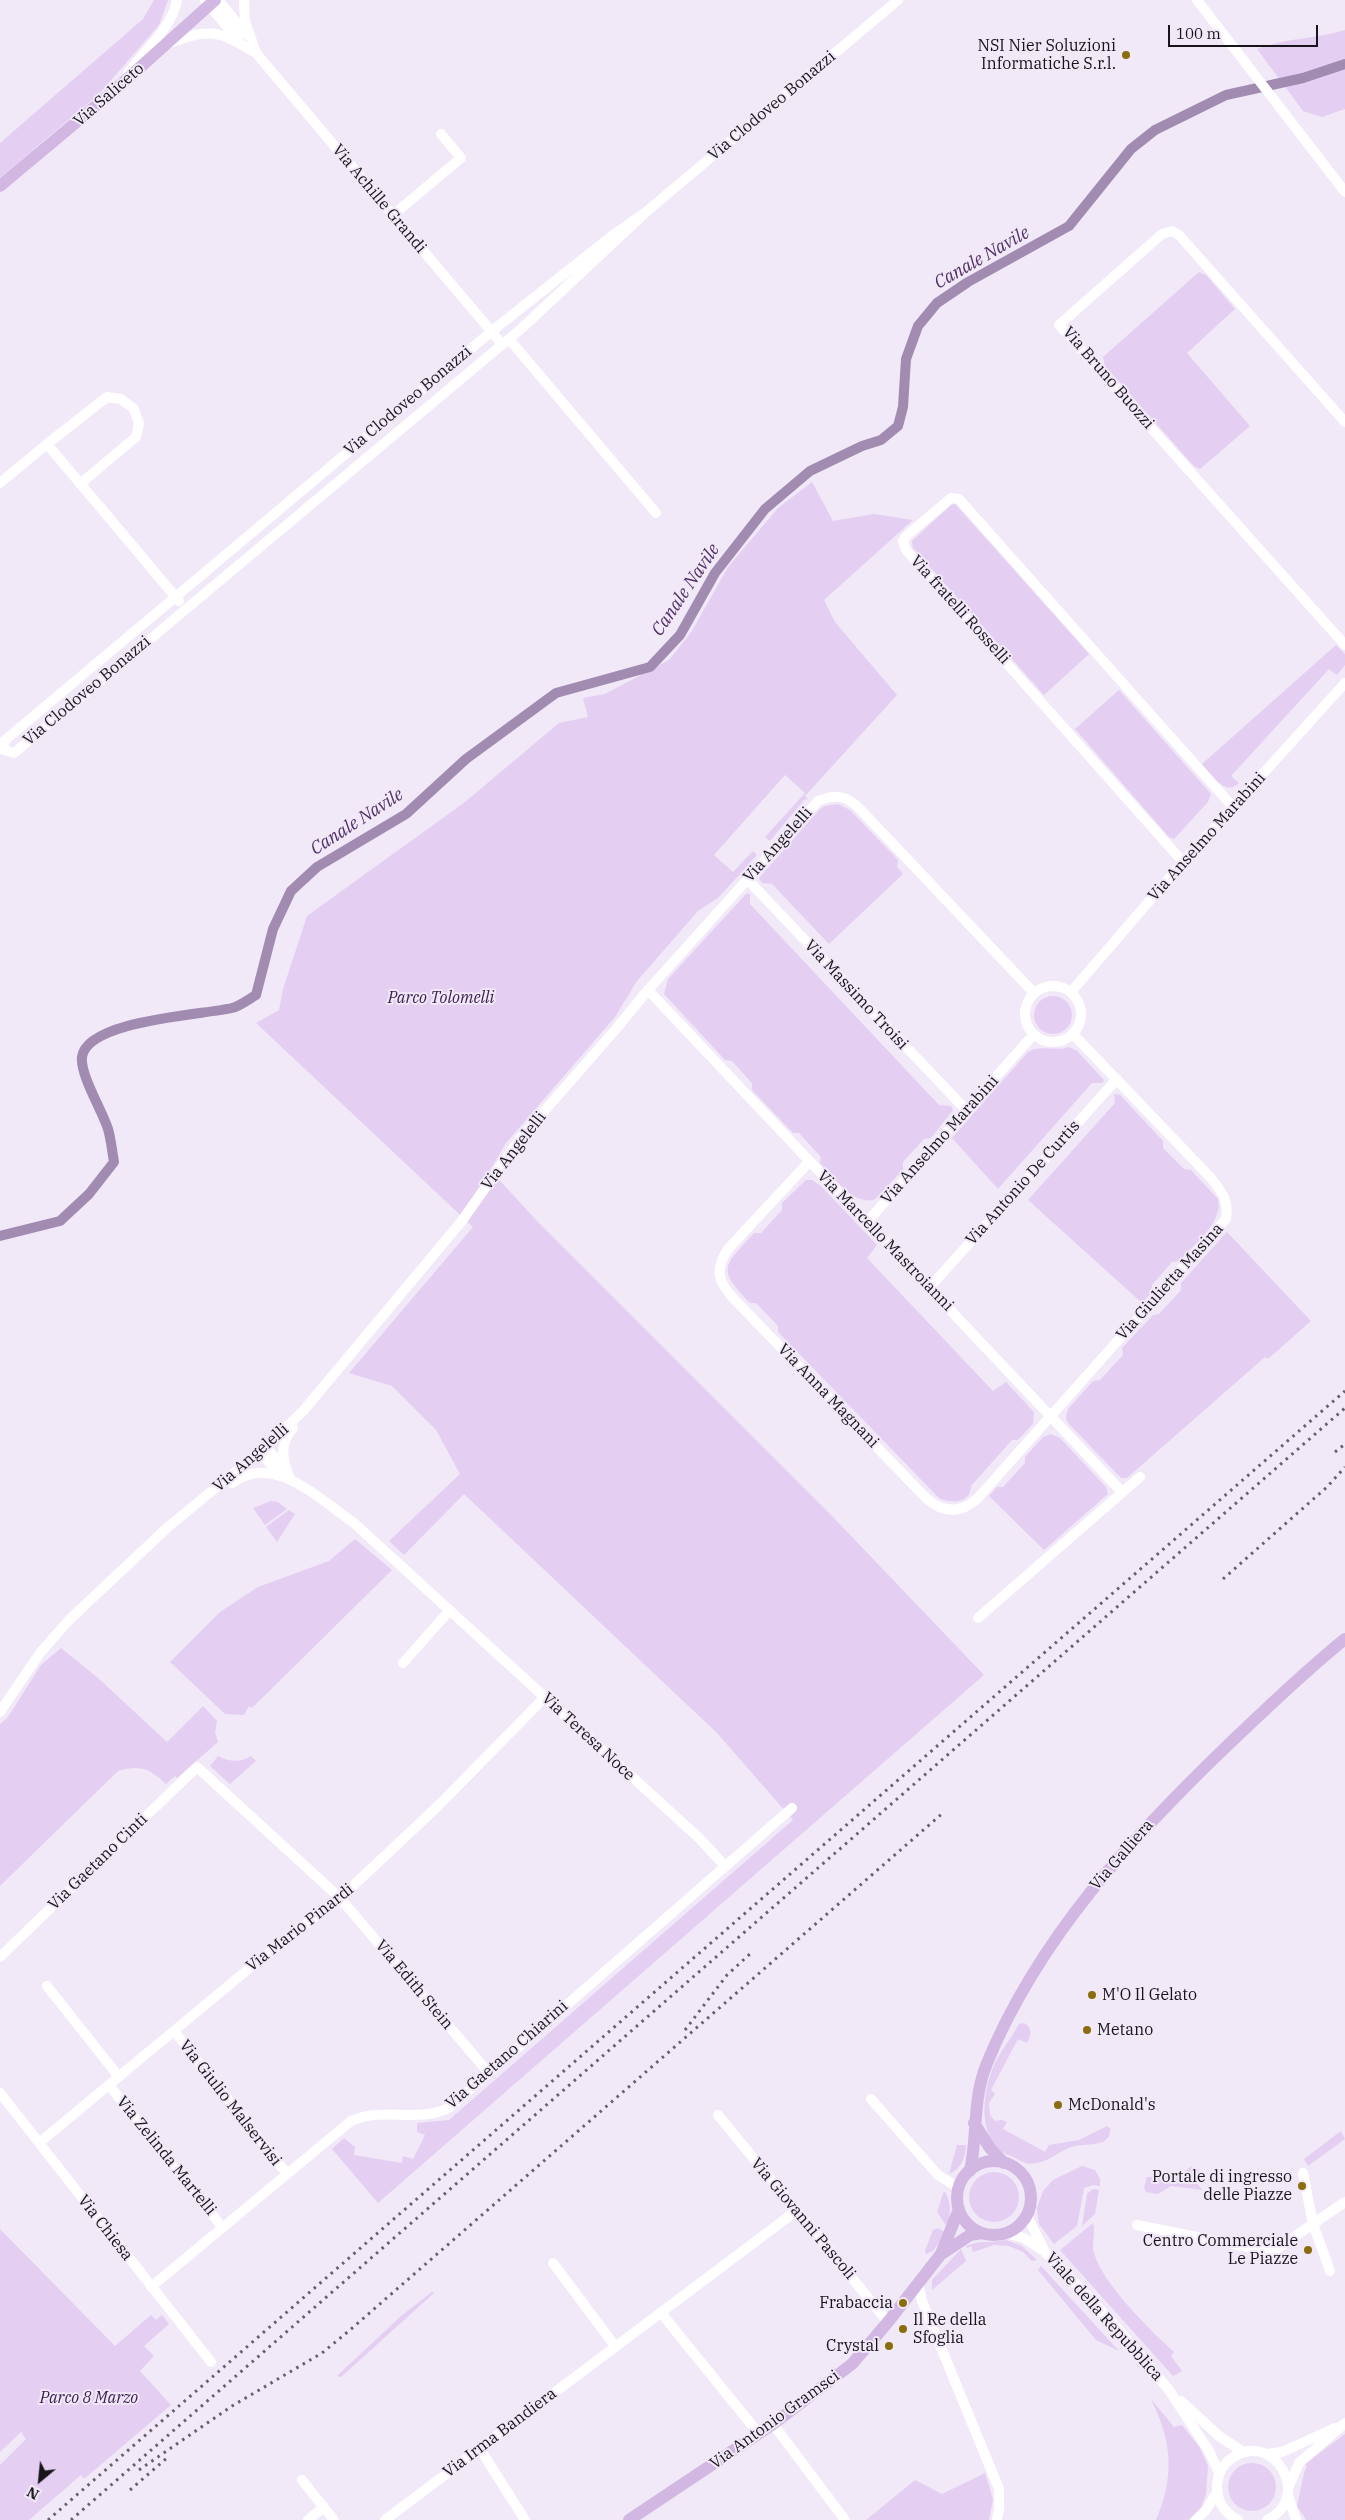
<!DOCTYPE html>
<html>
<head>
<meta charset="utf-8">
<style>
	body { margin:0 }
	#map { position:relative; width:1345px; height:2520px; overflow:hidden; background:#f1e8f8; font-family:"IBM Plex Serif",serif }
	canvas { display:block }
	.north { position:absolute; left:15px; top:2455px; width:50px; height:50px; -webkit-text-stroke:4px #f1e8f8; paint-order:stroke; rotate:208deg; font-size:14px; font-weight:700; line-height:20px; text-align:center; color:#18151a }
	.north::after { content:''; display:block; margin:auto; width:18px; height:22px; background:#18151a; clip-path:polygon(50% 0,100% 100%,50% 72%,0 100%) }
	.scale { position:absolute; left:1168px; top:25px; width:150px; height:22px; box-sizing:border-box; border:2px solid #18151a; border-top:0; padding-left:6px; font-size:15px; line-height:18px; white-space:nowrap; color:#18151a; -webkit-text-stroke:4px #f1e8f8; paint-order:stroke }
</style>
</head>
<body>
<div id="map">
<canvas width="1345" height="2520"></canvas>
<div class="north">N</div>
<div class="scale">100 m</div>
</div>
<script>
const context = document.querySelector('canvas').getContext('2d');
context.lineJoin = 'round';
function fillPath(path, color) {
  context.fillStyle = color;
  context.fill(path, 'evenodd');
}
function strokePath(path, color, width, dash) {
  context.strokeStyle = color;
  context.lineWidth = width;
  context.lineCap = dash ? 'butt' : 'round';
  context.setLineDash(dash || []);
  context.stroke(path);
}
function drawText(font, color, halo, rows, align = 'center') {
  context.font = font + ' "IBM Plex Serif",serif';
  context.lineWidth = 4;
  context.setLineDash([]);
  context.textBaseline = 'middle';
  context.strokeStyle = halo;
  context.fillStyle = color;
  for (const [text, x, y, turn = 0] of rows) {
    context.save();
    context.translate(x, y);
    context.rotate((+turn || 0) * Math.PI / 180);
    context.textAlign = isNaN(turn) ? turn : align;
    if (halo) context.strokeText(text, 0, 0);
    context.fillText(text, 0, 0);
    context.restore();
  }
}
fillPath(new Path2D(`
	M 154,0 L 168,0 L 159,25 L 99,94 L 0,178 L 0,143 L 143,19 Z
	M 1345,30 L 1345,109 L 1322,117 L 1303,111 L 1257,49 C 1285,38 1316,39 1345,30 Z
	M 1199,272 L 1206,275 L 1235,309 L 1187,353 L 1250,426 L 1200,469 L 1194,466 L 1105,366 L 1103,357 Z
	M 812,482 L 833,521 L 874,514 L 913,520 L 824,600 L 835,622 L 897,695 L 805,796 L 808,799 L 804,800 L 770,841 L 765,837 L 805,793 L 785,775 L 714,855 L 733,872 L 753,851 L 757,855 L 719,897 L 698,911 L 637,981 L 615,1017 L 506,1143 L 490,1170 L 536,1220 L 832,1516 L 984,1675 L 378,2203 L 332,2149 L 344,2138 L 355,2147 L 354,2155 L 402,2163 L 403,2156 L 413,2159 L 425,2135 L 417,2132 L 417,2123 L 449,2120 L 793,1820 L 717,1733 L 464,1494 L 404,1555 L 389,1541 L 460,1474 L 436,1430 L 392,1386 L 349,1373 L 473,1227 L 256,1023 L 279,1010 L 283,989 L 307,916 L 465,802 L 559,723 L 588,717 L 583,698 L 605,694 L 669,660 L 692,631 L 728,567 L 778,508 Z
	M 955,504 L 1089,654 L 1044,695 L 913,548 L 912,541 L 951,505 Z
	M 1336,645 L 1345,654 L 1345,665 L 1337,675 L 1329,669 L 1231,776 L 1239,783 C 1225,797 1211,774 1202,764 Z
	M 1119,690 L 1211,794 L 1208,802 L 1174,839 L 1169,837 L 1075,729 Z
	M 838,804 L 850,810 L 898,860 L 897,867 L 903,874 L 829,944 L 772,884 L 762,883 L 759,878 L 820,809 L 825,806 Z
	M 747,893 L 750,894 L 750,904 L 939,1105 L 951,1106 L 953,1110 L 931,1138 L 924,1139 L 903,1162 L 903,1170 L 874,1200 C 851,1204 835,1178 820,1163 L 821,1157 L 799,1133 L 793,1133 L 752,1090 L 752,1083 L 732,1061 L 725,1060 L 664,994 L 668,979 Z
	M1034 1015a19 19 0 1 1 38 0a19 19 0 1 1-38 0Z
	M 1069,1047 L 1077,1051 L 1104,1080 L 1102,1083 L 1092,1083 L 998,1189 L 952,1138 L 1028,1052 C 1039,1044 1055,1052 1069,1047 Z
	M 1114,1094 L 1120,1095 L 1163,1141 L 1163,1148 L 1184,1169 L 1191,1170 L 1218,1199 C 1223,1224 1194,1244 1179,1261 L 1172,1262 L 1152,1285 L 1152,1292 L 1142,1303 L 1028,1200 L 1115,1103 Z
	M 806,1180 L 812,1180 L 821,1186 L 877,1245 L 867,1258 L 993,1391 L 1006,1382 L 1034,1412 L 1033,1424 L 1018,1440 L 1012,1440 L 971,1486 C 971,1503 951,1504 939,1498 L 778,1332 L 778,1326 L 756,1303 L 750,1303 C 716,1268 724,1266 754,1233 L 761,1233 L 782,1210 L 782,1203 Z
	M 1227,1232 L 1311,1321 L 1268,1359 L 1265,1357 L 1127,1478 L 1121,1478 L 1068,1423 L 1066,1418 L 1068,1409 L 1093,1381 L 1100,1380 L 1123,1355 L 1122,1348 L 1153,1315 L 1159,1314 L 1181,1290 L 1181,1283 Z
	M 1051,1434 L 1060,1438 L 1106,1487 L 1108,1494 L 1044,1550 L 989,1496 L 997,1487 L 1003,1487 L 1025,1463 L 1025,1457 L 1043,1437 Z
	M 271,1501 L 278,1502 L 287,1509 L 265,1525 L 253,1508 Z
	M 289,1510 L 295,1514 L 277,1542 L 266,1527 Z
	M 355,1539 L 392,1570 L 252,1708 L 249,1706 L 244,1715 L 225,1714 L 170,1662 L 220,1612 L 258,1587 L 329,1561 Z
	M 61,1648 L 98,1678 L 167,1742 L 203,1706 L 217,1721 L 215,1732 L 218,1742 L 177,1778 L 175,1776 L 166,1784 C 151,1769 139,1764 118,1771 L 0,1886 L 0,1724 L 8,1717 L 41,1665 Z
	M 218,1756 C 229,1762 240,1763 251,1756 L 256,1761 L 230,1784 L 210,1766 Z
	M 1024,2023 C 1033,2028 1031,2035 1027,2043 L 1018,2039 L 991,2090 L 995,2094 L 989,2103 L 990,2115 L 995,2121 L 1002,2120 L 1007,2122 L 1003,2129 L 1045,2152 L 1049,2145 L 1079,2140 L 1107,2126 L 1110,2128 C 1112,2148 1087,2143 1075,2146 C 1061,2149 1050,2161 1037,2163 C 1027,2165 1023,2162 1015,2158 C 1010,2155 1003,2154 999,2149 C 979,2131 983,2096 991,2073 C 997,2054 1010,2041 1019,2024 Z
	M 1341,2131 L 1345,2139 L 1308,2166 L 1304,2159 Z
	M 957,2145 L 966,2145 C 965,2158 962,2168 949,2174 Z
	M 1082,2166 L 1095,2170 L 1100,2179 L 1100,2186 L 1093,2185 L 1084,2188 L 1077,2226 L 1054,2244 L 1039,2224 L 1037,2208 L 1043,2191 L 1053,2180 Z
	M 1191,2167 L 1197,2169 L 1201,2174 L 1194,2179 L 1202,2190 L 1171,2186 L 1158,2194 L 1146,2192 L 1144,2188 L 1147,2177 L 1169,2178 L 1179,2175 Z
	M969 2197a25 25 0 1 1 50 0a25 25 0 1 1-50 0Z
	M 1093,2189 L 1099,2190 L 1095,2214 L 1082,2226 L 1087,2194 Z
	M 944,2191 C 952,2200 950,2216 948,2228 L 937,2212 Z
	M 1093,2223 C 1096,2232 1091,2243 1094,2253 C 1102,2283 1151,2331 1174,2352 L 1171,2356 L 1182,2371 L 1173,2376 L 1060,2250 Z
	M 938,2228 L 946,2233 L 933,2251 L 926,2254 L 925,2251 L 933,2230 Z
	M 0,2229 L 115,2346 L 151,2315 L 156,2320 L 162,2315 L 169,2324 L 144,2346 L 154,2356 L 140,2371 L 171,2405 L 84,2479 L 81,2475 L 29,2520 L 0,2520 L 0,2465 L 26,2439 L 21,2432 L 0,2452 Z
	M 1006,2240 L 1022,2246 L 1037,2260 L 1032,2261 L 1023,2252 L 1009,2246 L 994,2245 L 973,2252 L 971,2246 L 967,2248 L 966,2246 C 980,2240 992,2243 1006,2240 Z
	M 961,2249 L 966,2261 L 932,2290 L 932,2280 Z
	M 1041,2266 L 1119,2351 L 1096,2340 L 1038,2270 Z
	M 432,2292 L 434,2293 L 341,2377 L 337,2376 L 401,2316 Z
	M 1151,2399 L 1174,2427 L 1182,2425 L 1200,2448 L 1208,2466 L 1206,2494 L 1201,2508 L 1188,2520 L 1156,2520 C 1175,2475 1172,2442 1151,2399 Z
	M 1345,2434 L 1345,2520 L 1306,2520 L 1297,2506 C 1301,2492 1301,2479 1307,2466 L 1305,2464 Z
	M1228 2487a24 24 0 1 1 48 0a24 24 0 1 1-48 0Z
	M 985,2473 L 993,2499 L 989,2520 L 866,2520 L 915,2480 L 942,2494 Z`), '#e4cff2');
strokePath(new Path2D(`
	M 0,1236 L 60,1221 L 89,1194 L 114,1162 C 112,1151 111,1139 108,1129 C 102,1110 80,1075 82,1057 C 87,1020 202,1015 232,1008 C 240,1006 249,999 256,995 L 273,929 L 291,891 L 317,867 L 406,814 L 466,759 L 556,693 L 650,667 L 680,635 L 715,573 L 765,509 L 810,471 L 862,446 L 881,440 L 898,426 L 903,407 L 906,359 L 918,326 L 937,303 L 968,282 L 1069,226 L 1131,149 L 1155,130 L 1226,95 L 1303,78 L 1345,64`), '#a28bb1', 10);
strokePath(new Path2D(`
	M 205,0 L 238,40
	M 218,0 L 247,35
	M 244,0 L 245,21 L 256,53 L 502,344
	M 1197,0 L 1345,192
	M 169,43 C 211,28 218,30 256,53
	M 128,73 C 144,51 172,28 177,0
	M 646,212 L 522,328 L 14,753 L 4,750 L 4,741 L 492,331 L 613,235 L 646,212 L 898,0
	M 393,215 L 461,158 L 441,134
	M 509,339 L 656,513
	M 1345,422 L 1179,235 L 1172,231 L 1162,234 L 1059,325 L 1345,645
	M 47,444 L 107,397 L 121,399 L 134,409 L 139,424 L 136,437 L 80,484
	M 0,483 L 47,444 L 179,601
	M 1183,862 L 906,550 L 903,541 L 905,537 L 951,498 L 959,499 L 1233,807
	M 747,879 L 966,1110
	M1025 1014a28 28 0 1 1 56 0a28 28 0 1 1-56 0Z
	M 648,990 L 1122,1492
	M 1071,992 L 1183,862 L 1345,683
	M 809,1162 L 728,1249 C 714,1271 718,1282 735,1300 L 926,1498 C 943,1513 960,1514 977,1499 L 1226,1219 C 1229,1201 1222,1192 1211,1178 L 1073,1034
	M 867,1222 L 1033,1035
	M 929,1288 L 1117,1079
	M 263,1449 L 270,1452 L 284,1468
	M 263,1449 L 264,1457 L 278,1472
	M 290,1479 C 283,1461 278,1444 293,1428
	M 232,1483 C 274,1452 320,1500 354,1523 L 699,1838 L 725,1866
	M 978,1618 L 1140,1477
	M 403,1663 L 450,1610
	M 0,1712 L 40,1653 L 69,1620 L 168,1527 L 263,1449 L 303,1411 L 461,1222 L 519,1140 L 616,1029 L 648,990 L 818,801 C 834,794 845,795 858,807 L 1034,993
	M 0,1957 L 197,1767 L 340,1898 L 488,2072
	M 47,1986 L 119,2077
	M 174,2031 L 287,2174
	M 109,2085 L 222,2227
	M 0,2093 L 211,2362
	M 871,2099 L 938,2175 L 959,2188
	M 718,2115 L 888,2322
	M 39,2143 L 252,1966 L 340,1898 L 438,1806 L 545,1697
	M 1303,2173 L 1313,2224 L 1330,2271
	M 1027,2216 L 1045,2252 L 1113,2323 L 1169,2390 L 1209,2451 L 1219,2473
	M 1137,2225 L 1272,2252 L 1345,2202
	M 1006,2233 L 1024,2238 L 1044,2251
	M 553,2263 L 615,2346
	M 918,2284 L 922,2301 L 999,2489 L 999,2509 L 997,2520
	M 151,2287 L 351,2121 C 381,2106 421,2124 450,2107 L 792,1808
	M 662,2314 L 759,2434
	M 1181,2401 L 1219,2436 L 1243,2452
	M 773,2424 L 845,2520
	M 480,2449 L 525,2520
	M 1266,2454 L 1282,2452 L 1335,2428
	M 302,2480 L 334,2520
	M 1289,2486 L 1299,2463 L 1345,2423
	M 1288,2495 L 1296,2520
	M 308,2520 L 324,2507
	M 385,2520 L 796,2211
	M 1196,2520 L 1206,2510 L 1217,2492
	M 1238,2520 C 1225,2513 1217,2502 1217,2487 C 1217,2475 1223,2464 1232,2458 C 1273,2429 1314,2497 1267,2520`), '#fff', 10);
strokePath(new Path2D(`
	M 0,186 L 116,89 L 215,0
	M 974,2123 L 990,2148 L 1004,2163
	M957 2198a37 37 0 1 1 74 0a37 37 0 1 1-74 0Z
	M 970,2171 C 978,2134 972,2100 987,2063 C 1039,1937 1133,1836 1230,1743 C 1268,1707 1304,1672 1345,1639
	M 943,2253 L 970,2235 L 982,2233
	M 629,2520 L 773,2424 L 852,2364 L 888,2322 L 941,2254 L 959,2209`), '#d2b7e3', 12);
strokePath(new Path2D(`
	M 1335,1452 L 1345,1444
	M 1223,1579 L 1327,1487 L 1345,1467
	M 685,2030 L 727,1975 L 751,1953
	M 139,2470 L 232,2406 L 322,2353 L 350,2330 L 944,1812
	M 130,2490 L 168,2457
	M 48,2520 L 1345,1391
	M 71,2520 L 1345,1408`), '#66616a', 3, [2.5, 5]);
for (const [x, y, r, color] of [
	[1126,55,5,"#8a6d0d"],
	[1092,1995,5,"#8a6d0d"],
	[1087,2030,5,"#8a6d0d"],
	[1058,2105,5,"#8a6d0d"],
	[1302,2186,5,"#8a6d0d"],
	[1308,2250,5,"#8a6d0d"],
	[903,2303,5,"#8a6d0d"],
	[903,2329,5,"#8a6d0d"],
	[889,2346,5,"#8a6d0d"]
]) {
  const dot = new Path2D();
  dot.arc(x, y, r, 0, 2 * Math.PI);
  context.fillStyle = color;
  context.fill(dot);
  strokePath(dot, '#f1e8f8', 2);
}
drawText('16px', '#18151a', '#f1e8f8', [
	["NSI Nier Soluzioni",1116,46],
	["Informatiche S.r.l.",1116,64],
	["M'O Il Gelato",1102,1995,"left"],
	["Metano",1097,2030,"left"],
	["McDonald's",1068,2105,"left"],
	["Portale di ingresso",1292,2177],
	["delle Piazze",1292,2195],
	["Centro Commerciale",1298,2241],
	["Le Piazze",1298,2259],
	["Frabaccia",893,2303],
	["Il Re della",913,2320,"left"],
	["Sfoglia",913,2338,"left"],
	["Crystal",879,2346]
], 'right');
drawText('16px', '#18151a', '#f1e8f8', [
	["Via Saliceto",109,95,-41],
	["Via Clodoveo Bonazzi",772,106,-40],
	["Via Achille Grandi",379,199,50],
	["Via Bruno Buozzi",1108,378,49],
	["Via Clodoveo Bonazzi",408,401,-40],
	["Via fratelli Rosselli",960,610,48],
	["Via Clodoveo Bonazzi",87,691,-40],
	["Via Anselmo Marabini",1207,837,-48],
	["Via Angelelli",778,845,-48],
	["Via Massimo Troisi",856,995,47],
	["Via Anselmo Marabini",940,1140,-48],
	["Via Angelelli",514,1151,-52],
	["Via Antonio De Curtis",1023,1183,-48],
	["Via Marcello Mastroianni",885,1241,46],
	["Via Giulietta Masina",1170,1282,-48],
	["Via Anna Magnani",828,1396,46],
	["Via Angelelli",251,1458,-41],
	["Via Teresa Noce",588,1737,43],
	["Via Galliera",1122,1855,-49],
	["Via Gaetano Cinti",98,1862,-44],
	["Via Mario Pinardi",300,1928,-38],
	["Via Edith Stein",414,1985,50],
	["Via Gaetano Chiarini",507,2055,-41],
	["Via Giulio Malservisi",230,2103,52],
	["Via Zelinda Martelli",166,2156,51],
	["Via Giovanni Pascoli",803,2219,50],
	["Via Chiesa",105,2228,52],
	["Viale della Repubblica",1104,2317,48],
	["Via Antonio Gramsci",775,2420,-36],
	["Via Irma Bandiera",500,2433,-37]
]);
drawText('italic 16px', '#3d1d4f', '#f1e8f8', [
	["Parco Tolomelli",441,998],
	["Parco 8 Marzo",89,2398]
]);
drawText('italic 18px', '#523165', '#f1e8f8', [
	["Canale Navile",982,258,-30],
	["Canale Navile",686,590,-56],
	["Canale Navile",357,822,-33]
]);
</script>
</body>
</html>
